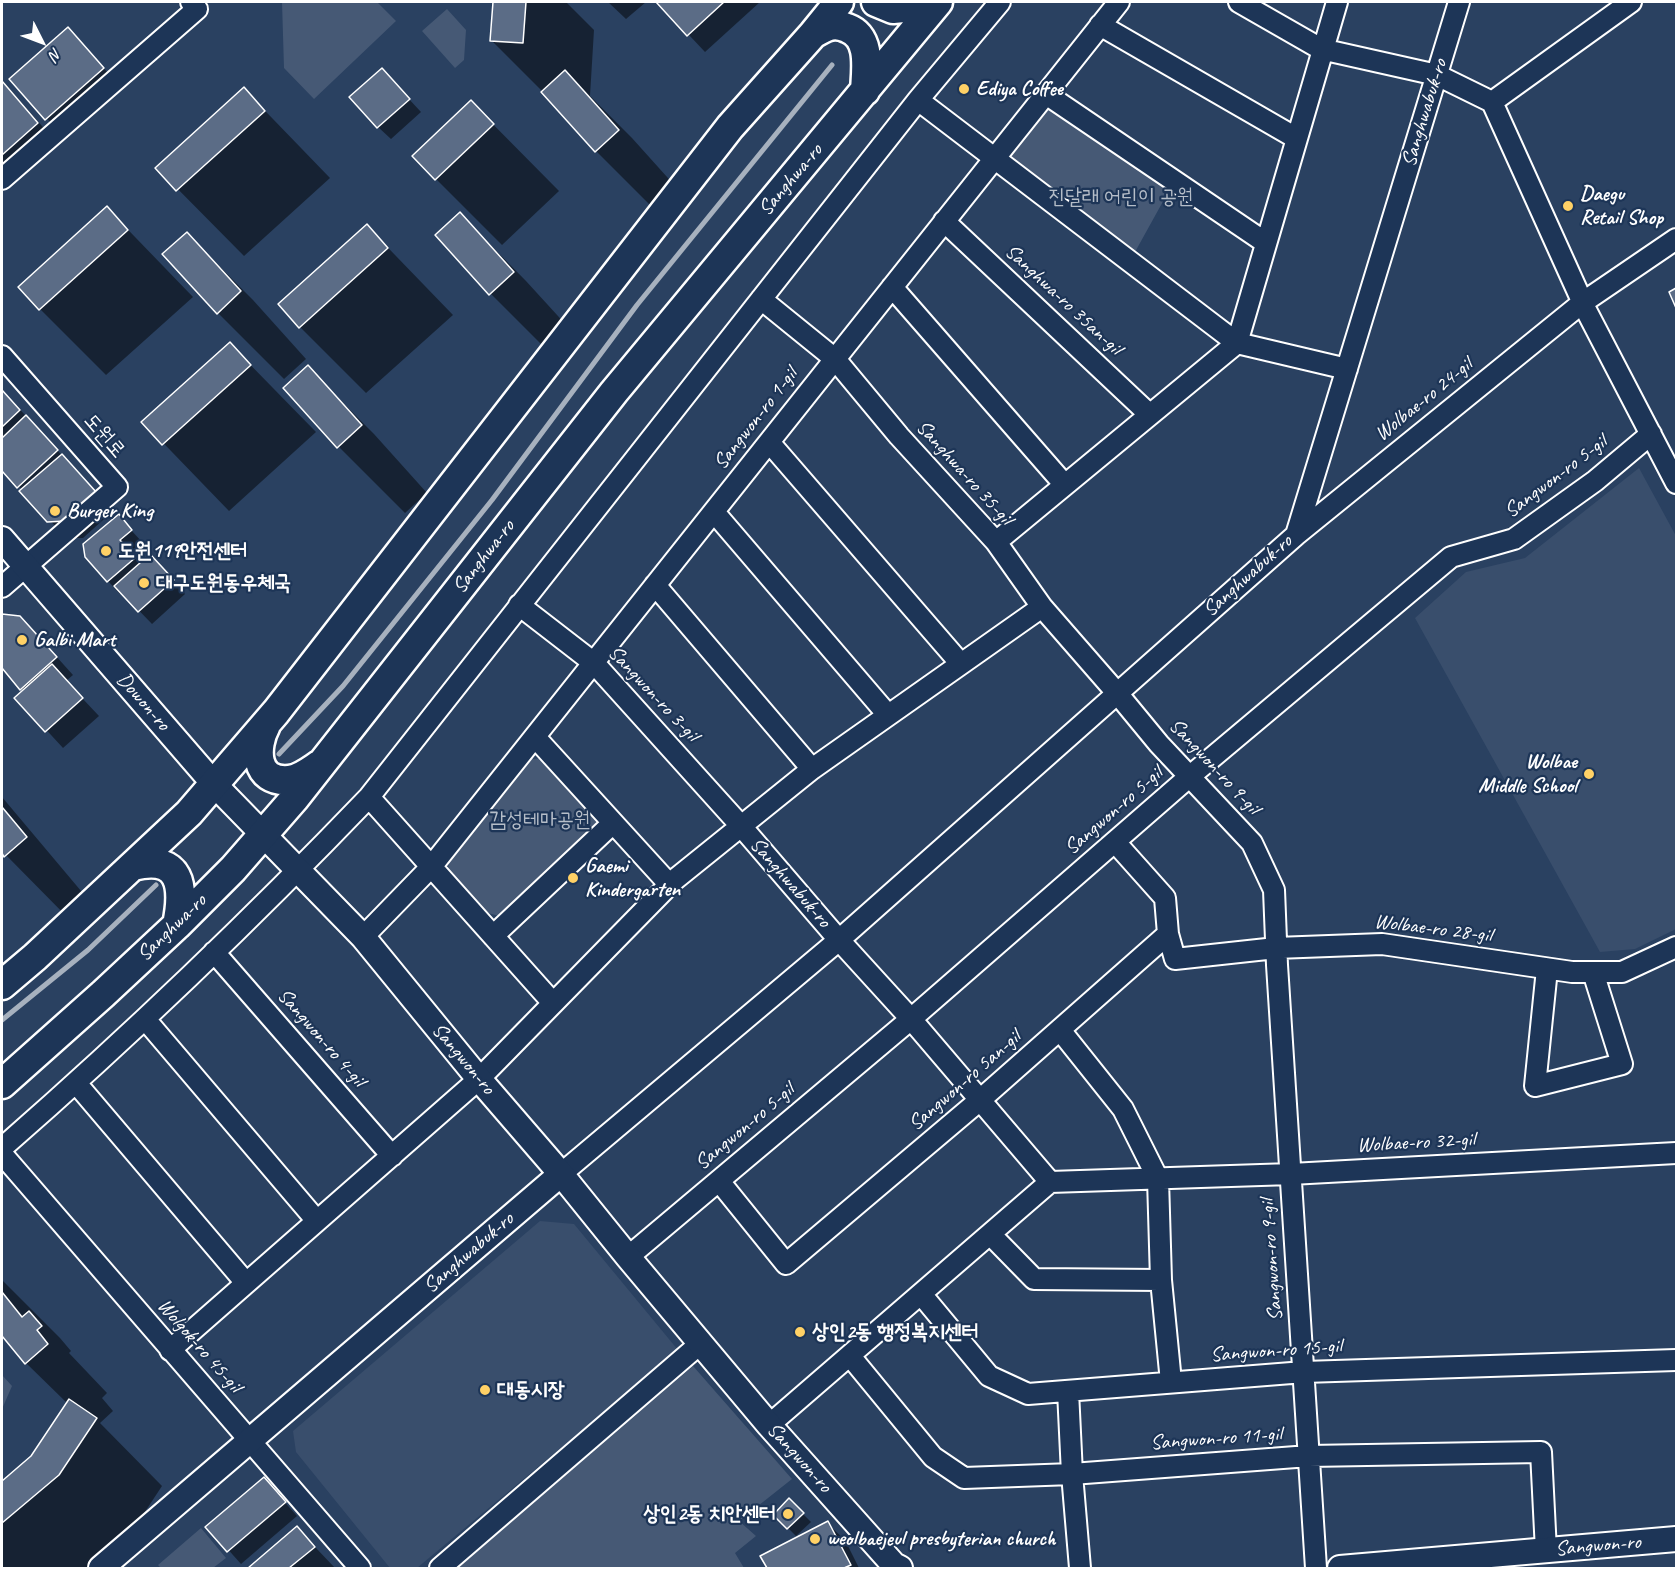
<!DOCTYPE html>
<html>
<head>
<meta charset="utf-8">
<style>
	body { margin:0 }
	#map { position:relative; width:1678px; height:1570px; overflow:hidden; background:#2a4161; font-family:Caveat,sans-serif }
	canvas { display:block }
	.frame { position:absolute; inset:0; border:3px solid #fff; pointer-events:none }
	.north { position:absolute; left:12px; top:12px; width:60px; height:60px; -webkit-text-stroke:4px #1d3557; paint-order:stroke; rotate:132deg; font-size:16px; font-weight:700; line-height:24px; text-align:center; color:#fff }
	.north::after { content:''; display:block; margin:auto; width:21px; height:27px; background:#fff; clip-path:polygon(50% 0,100% 100%,50% 72%,0 100%) }
</style>
</head>
<body>
<div id="map">
<canvas width="1678" height="1570"></canvas>
<div class="frame"></div>
<div class="north">N</div>
</div>
<script>
const context = document.querySelector('canvas').getContext('2d');
context.lineJoin = 'round';
function fillPath(path, color) {
  context.fillStyle = color;
  context.fill(path, 'evenodd');
}
function strokePath(path, color, width, dash) {
  context.strokeStyle = color;
  context.lineWidth = width;
  context.lineCap = dash ? 'butt' : 'round';
  context.setLineDash(dash || []);
  context.stroke(path);
}
function drawText(font, color, halo, rows, align = 'center') {
  context.font = font + ' Caveat,"Poor Story",sans-serif';
  context.lineWidth = 4.5;
  context.setLineDash([]);
  context.textBaseline = 'middle';
  context.strokeStyle = halo;
  context.fillStyle = color;
  for (const [text, x, y, turn = 0] of rows) {
    context.save();
    context.translate(x, y);
    context.rotate((+turn || 0) * Math.PI / 180);
    context.textAlign = isNaN(turn) ? turn : align;
    if (halo) context.strokeText(text, 0, 0);
    context.fillText(text, 0, 0);
    context.restore();
  }
}
fillPath(new Path2D(`
	M 1639,468 L 1676,536 L 1676,929 L 1635,949 L 1600,952 L 1415,618 L 1466,572 L 1525,558 Z
	M 540,1221 L 574,1224 L 678,1350 L 417,1568 L 390,1568 L 296,1452 L 293,1431 Z`), '#394e6c');
fillPath(new Path2D(`
	M 282,2 L 377,2 L 396,21 L 314,99 L 284,68 Z
	M 447,9 L 466,30 L 464,60 L 455,68 L 422,31 Z
	M 1048,103 L 1171,187 L 1135,252 L 1007,157 Z
	M 547,758 L 602,816 L 600,828 L 503,917 L 488,913 L 448,870 L 449,856 L 531,759 Z
	M 693,1366 L 792,1479 L 739,1521 L 756,1536 L 735,1553 L 744,1568 L 458,1568 Z
	M 2,1375 L 12,1386 L 2,1409 Z
	M 201,1528 L 226,1558 L 213,1568 L 161,1568 L 158,1565 Z`), '#465975');
fillPath(new Path2D(`
	M 494,2 L 566,2 L 594,30 L 590,96 L 632,138 L 685,197 L 662,217 L 596,151 L 543,92 L 491,40 Z
	M 608,2 L 646,2 L 626,19 Z
	M 658,2 L 760,2 L 705,52 Z
	M 68,29 L 120,86 L 63,136 L 11,79 Z
	M 382,70 L 421,112 L 391,139 L 378,127 Z
	M 2,80 L 55,141 L 2,187 Z
	M 244,89 L 330,178 L 244,256 L 157,168 Z
	M 471,102 L 559,191 L 502,245 L 436,179 Z
	M 107,208 L 193,297 L 106,375 L 40,309 Z
	M 460,214 L 526,281 L 579,339 L 557,360 L 491,294 Z
	M 367,226 L 453,315 L 366,393 L 300,327 Z
	M 187,234 L 253,300 L 306,359 L 284,379 L 218,313 Z
	M 230,344 L 316,432 L 229,511 L 143,422 Z
	M 308,368 L 374,434 L 427,493 L 405,513 L 339,447 L 285,388 Z
	M 2,390 L 113,511 L 83,538 L 66,538 L 2,468 Z
	M 118,516 L 143,543 L 131,554 L 140,564 L 163,568 L 185,594 L 152,624 L 122,593 L 120,594 L 108,581 L 86,556 Z
	M 2,616 L 19,617 L 37,635 L 73,675 L 66,681 L 99,716 L 63,748 L 17,698 L 24,691 L 2,666 Z
	M 2,797 L 92,904 L 72,922 L 2,851 Z
	M 2,1280 L 60,1338 L 71,1351 L 69,1353 L 107,1393 L 102,1398 L 113,1411 L 100,1423 L 162,1486 L 125,1542 L 93,1568 L 2,1568 L 2,1483 L 32,1457 L 68,1404 L 26,1363 L 2,1334 Z
	M 264,1479 L 297,1516 L 241,1564 L 208,1527 Z
	M 789,1500 L 811,1522 L 796,1536 L 775,1515 Z
	M 827,1523 L 845,1540 L 859,1568 L 768,1568 L 762,1557 Z
	M 297,1528 L 335,1568 L 250,1568 Z`), '#0007');
strokePath(new Path2D(`
	M 279,754 L 343,686 L 492,500 L 637,305 L 832,65
	M 2,1020 L 88,950 L 156,885`), '#a7b1be', 5);
const building = new Path2D(`
	M 493,2 L 526,2 L 523,43 L 490,41 Z
	M 656,2 L 724,2 L 687,36 Z
	M 68,27 L 104,68 L 45,120 L 9,79 Z
	M 382,68 L 410,99 L 377,128 L 349,97 Z
	M 565,70 L 619,130 L 595,152 L 541,92 Z
	M 2,81 L 38,123 L 2,155 Z
	M 244,87 L 265,111 L 176,191 L 155,168 Z
	M 471,100 L 494,124 L 435,180 L 412,156 Z
	M 107,206 L 128,230 L 39,310 L 18,287 Z
	M 460,212 L 514,272 L 489,295 L 435,235 Z
	M 367,224 L 388,248 L 299,328 L 278,304 Z
	M 187,232 L 241,291 L 217,314 L 162,254 Z
	M 1676,288 L 1676,308 L 1669,292 Z
	M 230,342 L 251,365 L 162,445 L 141,422 Z
	M 308,365 L 362,425 L 337,448 L 283,388 Z
	M 2,390 L 20,410 L 2,427 Z
	M 26,415 L 58,450 L 17,488 L 2,471 L 2,438 Z
	M 62,454 L 97,493 L 66,521 L 47,522 L 19,491 Z
	M 119,514 L 132,530 L 120,540 L 135,558 L 107,582 L 85,557 L 83,544 Z
	M 150,554 L 174,580 L 138,612 L 114,586 Z
	M 2,614 L 20,616 L 57,657 L 20,690 L 2,668 Z
	M 52,664 L 83,698 L 45,732 L 14,698 Z
	M 2,807 L 27,837 L 4,857 L 2,853 Z
	M 2,1292 L 22,1317 L 29,1311 L 42,1326 L 37,1330 L 48,1344 L 25,1364 L 2,1336 Z
	M 69,1399 L 97,1418 L 59,1475 L 2,1523 L 2,1481 L 31,1456 Z
	M 264,1477 L 286,1502 L 227,1552 L 205,1527 Z
	M 789,1498 L 804,1513 L 787,1529 L 773,1515 Z
	M 828,1521 L 851,1565 L 844,1568 L 767,1568 L 760,1556 Z
	M 297,1526 L 315,1547 L 289,1568 L 248,1568 Z`);
fillPath(building, '#5b6c86');
strokePath(building, '#fff', 1.5);
const minor = new Path2D(`
	M 1239,2 L 1321,49 L 1437,75 L 1492,102
	M 1100,25 L 1296,138
	M 1046,94 L 1266,243
	M 918,100 L 1237,343 L 1347,369
	M 1492,102 L 1586,310 L 1676,483
	M 1492,102 L 1631,2
	M 2,179 L 197,9 L 191,2
	M 944,221 L 1149,414
	M 892,287 L 1064,484
	M 761,299 L 835,359 L 899,436 L 996,542 L 1042,607 L 1117,693 L 1159,744 L 1252,843 L 1274,890 L 1277,965 L 1316,1568
	M 2,356 L 117,487 L 2,587
	M 769,442 L 961,664
	M 714,512 L 888,715
	M 1296,535 L 1582,303 L 1676,239
	M 996,542 L 1237,343 L 1337,2
	M 655,585 L 812,769
	M 519,605 L 594,663 L 741,826 L 839,940 L 911,1019 L 1050,1182
	M 535,737 L 669,884
	M 369,797 L 553,1003
	M 1168,934 L 1175,959 L 1276,948 L 1382,944 L 1572,972 L 1622,972 L 1676,947
	M 493,936 L 613,823
	M 363,937 L 431,867 L 1119,2
	M 214,952 L 392,1156
	M 1547,969 L 1535,1086 L 1622,1064 L 1593,972
	M 145,1019 L 317,1221
	M 1060,1030 L 1123,1109 L 1158,1179 L 1161,1280 L 1171,1382
	M 76,1083 L 246,1283
	M 2,1148 C 129,1037 252,919 369,797 L 918,100 L 1000,2
	M 2,1154 L 360,1568
	M 561,1174 L 839,940 L 1296,535 L 1459,2
	M 719,1181 L 786,1264 L 980,1100 L 1168,934 L 1165,898 L 1115,842
	M 990,1234 L 1034,1279 L 1161,1280
	M 628,1257 L 911,1019 L 1189,777 L 1451,557 L 1514,539 L 1595,481 L 1651,434
	M 921,1294 L 989,1376 L 1028,1394 L 1304,1372 L 1676,1360
	M 170,1350 L 479,1079 L 673,881 L 812,769 L 1042,607
	M 850,1356 L 933,1457 L 964,1478 L 1072,1474 L 1309,1456 L 1541,1452 L 1546,1551
	M 1068,1391 L 1072,1474 L 1080,1568
	M 769,1425 L 1050,1182 L 1291,1174 L 1676,1153
	M 440,1568 L 701,1343`);
const tertiary = new Path2D(`
	M 2,539 L 214,784 L 363,937 L 479,1079 L 561,1174 L 628,1257 L 769,1425 L 894,1565 L 900,1568
	M 101,1568 L 561,1174
	M 1340,1568 L 1676,1539`);
const secondary = new Path2D(`
	M 876,2 L 893,9 L 935,5
	M 813,34 C 825,27 833,22 847,28 C 872,37 866,70 865,91
	M 266,725 C 254,747 254,783 289,780 C 300,779 310,771 319,765
	M 133,866 C 181,854 185,886 177,925
	M 2,985 L 35,957 L 189,813 L 276,712 L 730,127 L 813,34 L 839,2
	M 2,1084 L 103,994 L 177,925 L 233,869 L 294,799 L 614,392 L 938,2`);
strokePath(minor, '#fff', 24);
strokePath(tertiary, '#fff', 28);
strokePath(secondary, '#fff', 33);
strokePath(minor, '#1d3557', 20);
strokePath(tertiary, '#1d3557', 24);
strokePath(secondary, '#1d3557', 28);
for (const [x, y, r, color] of [
	[964,89,6,"#ffd166"],
	[1568,206,6,"#ffd166"],
	[55,511,6,"#ffd166"],
	[106,551,6,"#ffd166"],
	[144,583,6,"#ffd166"],
	[22,640,6,"#ffd166"],
	[1589,774,6,"#ffd166"],
	[573,878,6,"#ffd166"],
	[800,1332,6,"#ffd166"],
	[485,1390,6,"#ffd166"],
	[788,1514,6,"#ffd166"],
	[815,1539,6,"#ffd166"]
]) {
  const dot = new Path2D();
  dot.arc(x, y, r, 0, 2 * Math.PI);
  context.fillStyle = color;
  context.fill(dot);
  strokePath(dot, '#1d3557', 2);
}
drawText('bold 21px', '#fff', '#1d3557', [
	["Ediya Coffee",976,89],
	["Daegu",1580,194],
	["Retail Shop",1580,218],
	["Burger King",67,511],
	["도원119안전센터",118,551],
	["대구도원동우체국",156,583],
	["Galbi Mart",34,640],
	["Wolbae",1577,762,"right"],
	["Middle School",1577,786,"right"],
	["Gaemi",585,866],
	["Kindergarten",585,890],
	["상인2동 행정복지센터",812,1332],
	["대동시장",497,1390],
	["상인2동 치안센터",776,1514,"right"],
	["weolbaejeul presbyterian church",827,1539]
], 'left');
drawText('21px', '#fff', '#1d3557', [
	["Sanghwabuk-ro",1425,113,-73],
	["Sanghwa-ro",791,180,-50],
	["Sanghwa-ro 35an-gil",1063,300,43],
	["Wolbae-ro 24-gil",1424,400,-39],
	["Sangwon-ro 1-gil",756,419,-52],
	["도원로",104,436,49],
	["Sanghwa-ro 35-gil",964,473,48],
	["Sangwon-ro 5-gil",1556,477,-37],
	["Sanghwa-ro",484,557,-52],
	["Sanghwabuk-ro",1248,576,-42],
	["Sangwon-ro 3-gil",653,694,47],
	["Dowon-ro",143,702,49],
	["Sangwon-ro 9-gil",1214,767,47],
	["Sangwon-ro 5-gil",1114,811,-41],
	["Sanghwabuk-ro",790,883,49],
	["Sanghwa-ro",172,928,-44],
	["Wolbae-ro 28-gil",1433,929,7],
	["Sangwon-ro 4-gil",321,1038,49],
	["Sangwon-ro",463,1059,50],
	["Sangwon-ro 5an-gil",965,1081,-41],
	["Sangwon-ro 5-gil",745,1127,-40],
	["Wolbae-ro 32-gil",1416,1143,-3],
	["Sanghwabuk-ro",469,1253,-41],
	["Sangwon-ro 9-gil",1272,1260,-94],
	["Wolgok-ro 45-gil",199,1346,49],
	["Sangwon-ro 15-gil",1276,1351,-4],
	["Sangwon-ro 11-gil",1216,1439,-4],
	["Sangwon-ro",799,1458,48],
	["Sangwon-ro",1598,1546,-5]
]);
drawText('21px', '#b5bdc8', '#1d3557', [
	["진달래 어린이 공원",1121,197],
	["감성테마공원",540,820]
]);
</script>
</body>
</html>
